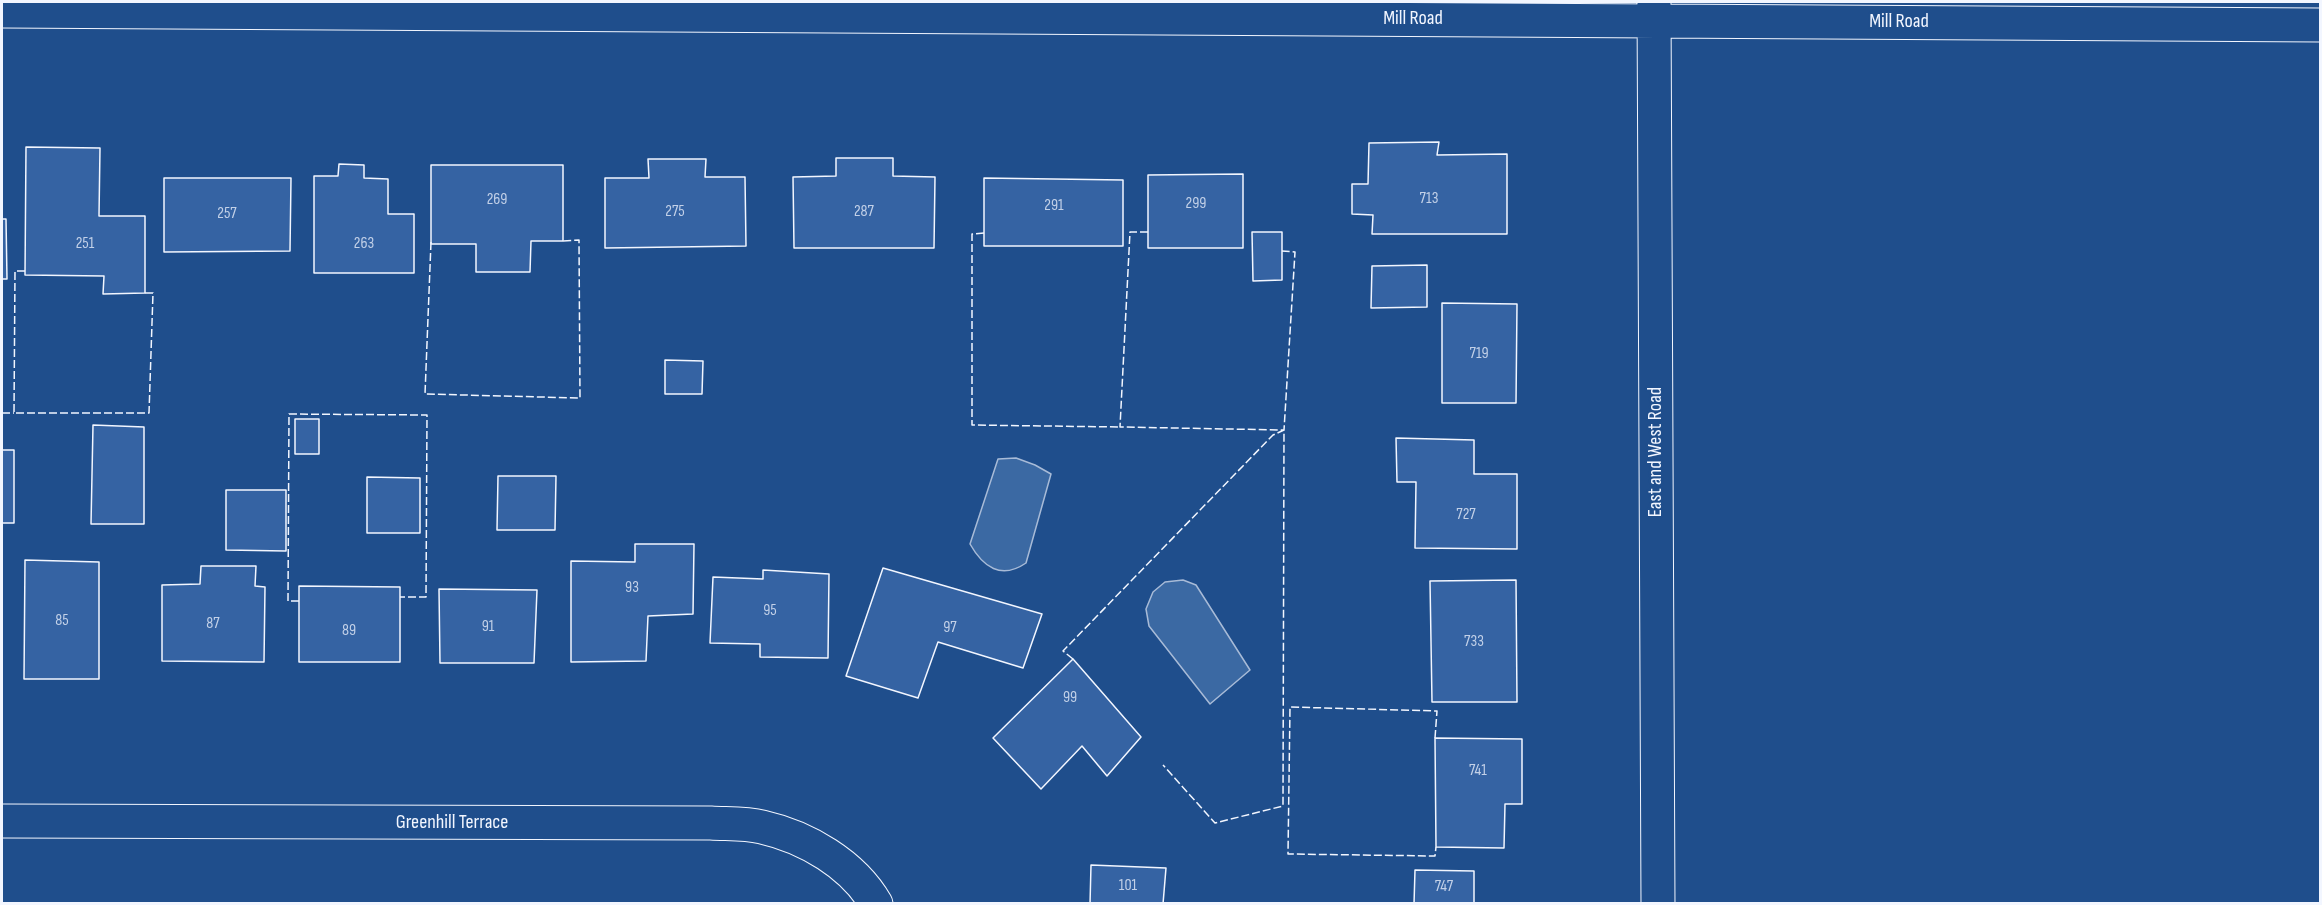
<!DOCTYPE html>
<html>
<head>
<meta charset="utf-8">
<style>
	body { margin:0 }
	#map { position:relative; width:2322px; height:905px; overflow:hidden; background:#1f4e8c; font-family:"Sofia Sans Condensed",sans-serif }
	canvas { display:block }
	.frame { position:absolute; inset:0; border:3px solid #f2f6ff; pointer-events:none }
</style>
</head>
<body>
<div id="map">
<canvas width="2322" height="905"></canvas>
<div class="frame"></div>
</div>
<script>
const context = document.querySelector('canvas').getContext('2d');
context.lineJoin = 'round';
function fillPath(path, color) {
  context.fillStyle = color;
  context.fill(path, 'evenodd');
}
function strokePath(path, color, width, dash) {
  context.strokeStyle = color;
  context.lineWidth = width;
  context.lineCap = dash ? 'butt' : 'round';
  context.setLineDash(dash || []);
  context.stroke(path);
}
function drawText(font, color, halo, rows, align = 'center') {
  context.font = font + ' "Sofia Sans Condensed",sans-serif';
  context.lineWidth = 4.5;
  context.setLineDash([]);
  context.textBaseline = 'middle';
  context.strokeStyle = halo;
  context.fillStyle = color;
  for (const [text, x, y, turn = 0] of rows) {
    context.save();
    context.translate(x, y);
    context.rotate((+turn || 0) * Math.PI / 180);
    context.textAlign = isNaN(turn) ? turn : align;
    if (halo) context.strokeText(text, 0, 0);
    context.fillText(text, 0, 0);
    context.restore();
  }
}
const water = new Path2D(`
	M 1016,458 L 1035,465 L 1051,474 L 1026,563 C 1001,580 983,567 970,544 L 998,459 Z
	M 1183,580 L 1196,585 L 1250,670 L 1210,704 L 1149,626 L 1146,609 L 1153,592 L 1165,582 Z`);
fillPath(water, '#3b69a3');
strokePath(water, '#a8bbd7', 1.5);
const building = new Path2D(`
	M 1439,142 L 1437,155 L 1507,154 L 1507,234 L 1372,234 L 1373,215 L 1352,214 L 1352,184 L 1368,184 L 1369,143 Z
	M 26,147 L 100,148 L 99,216 L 145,216 L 145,293 L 103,294 L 104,276 L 25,275 Z
	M 836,158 L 893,158 L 893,176 L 935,177 L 934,248 L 794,248 L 793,177 L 836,176 Z
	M 648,159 L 706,159 L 705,177 L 745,177 L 746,246 L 605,248 L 605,178 L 649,178 Z
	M 339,164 L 364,165 L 364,178 L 388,179 L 388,214 L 414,214 L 414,273 L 314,273 L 314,176 L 338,176 Z
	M 431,165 L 563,165 L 563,241 L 531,241 L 530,272 L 476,272 L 476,244 L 431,244 Z
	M 1243,174 L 1243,248 L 1148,248 L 1148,175 Z
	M 164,178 L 291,178 L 290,251 L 164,252 Z
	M 984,178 L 1123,180 L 1123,246 L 984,246 Z
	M 2,219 L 6,219 L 7,279 L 2,279 Z
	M 1252,232 L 1282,232 L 1282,280 L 1253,281 Z
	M 1427,265 L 1427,307 L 1371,308 L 1372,266 Z
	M 1442,303 L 1517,304 L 1516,403 L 1442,403 Z
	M 665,360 L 703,361 L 702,394 L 665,394 Z
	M 295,419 L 319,419 L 319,454 L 295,454 Z
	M 93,425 L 144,427 L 144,524 L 91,524 Z
	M 1396,438 L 1474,440 L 1474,474 L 1517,474 L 1517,549 L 1415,548 L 1416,482 L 1397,482 Z
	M 2,450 L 14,450 L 14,523 L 2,523 Z
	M 498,476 L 556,476 L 555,530 L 497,530 Z
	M 367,477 L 420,478 L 420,533 L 367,533 Z
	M 226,490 L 286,490 L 286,551 L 226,550 Z
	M 635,544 L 694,544 L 693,614 L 648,616 L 646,661 L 571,662 L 571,561 L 635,562 Z
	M 25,560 L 99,562 L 99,679 L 24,679 Z
	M 201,566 L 256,566 L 255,586 L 265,587 L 264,662 L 162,661 L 162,585 L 200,584 Z
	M 883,568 L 1042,614 L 1023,668 L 938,642 L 918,698 L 846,676 Z
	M 763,570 L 829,574 L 828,658 L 760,657 L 760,644 L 710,643 L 713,577 L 763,579 Z
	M 1516,580 L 1517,702 L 1432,702 L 1430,581 Z
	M 299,586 L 400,587 L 400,662 L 299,662 Z
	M 439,589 L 537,590 L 534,663 L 440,663 Z
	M 1073,659 L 1141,737 L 1107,776 L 1082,746 L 1041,789 L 993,738 Z
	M 1435,738 L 1522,739 L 1522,804 L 1505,804 L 1504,848 L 1436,847 Z
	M 1091,865 L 1166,868 L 1163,904 L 1090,904 Z
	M 1415,870 L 1474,871 L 1474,904 L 1414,904 Z`);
fillPath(building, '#3563a3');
strokePath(building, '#f2f6ff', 1.5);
const minor = new Path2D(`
	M 1654,2 L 1658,904
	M 2,11 L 2320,25
	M 2,821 L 711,823 C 727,824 746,823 762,827 C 806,837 853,864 876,904`);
strokePath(minor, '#f2f6ff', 35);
strokePath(minor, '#1f4e8c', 33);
strokePath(new Path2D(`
	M 1148,232 L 1130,232 L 1120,427 L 1284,430 L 1295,252 L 1282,251
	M 984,233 L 972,234 L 972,425 L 1120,427
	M 431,242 L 425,394 L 580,398 L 579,240 L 563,241
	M 25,271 L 15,271 L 14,413 L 149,413 L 153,293 L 145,293
	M 2,413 L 14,413
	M 299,601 L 288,601 L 289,414 L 427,415 L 426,597 L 400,597
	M 1073,659 L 1063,651 L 1273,435 L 1284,430 L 1283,806 L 1215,823 L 1163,765
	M 1435,738 L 1437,711 L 1290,707 L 1288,854 L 1435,856 L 1436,847`), '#f2f6ff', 1.5, [8, 3]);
drawText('16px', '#c3d1e8', null, [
	["713",1429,199],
	["269",497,200],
	["299",1196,204],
	["291",1054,206],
	["275",675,212],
	["287",864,212],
	["257",227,214],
	["251",85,244],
	["263",364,244],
	["719",1479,354],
	["727",1466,515],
	["93",632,588],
	["95",770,611],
	["85",62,621],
	["87",213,624],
	["91",488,627],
	["97",950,628],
	["89",349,631],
	["733",1474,642],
	["99",1070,698],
	["741",1478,771],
	["101",1128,886],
	["747",1444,887]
]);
drawText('20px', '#f2f6ff', '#1f4e8c', [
	["Mill Road",1413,19],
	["Mill Road",1899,22],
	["East and West Road",1656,452,-90],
	["Greenhill Terrace",452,823]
]);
</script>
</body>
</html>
